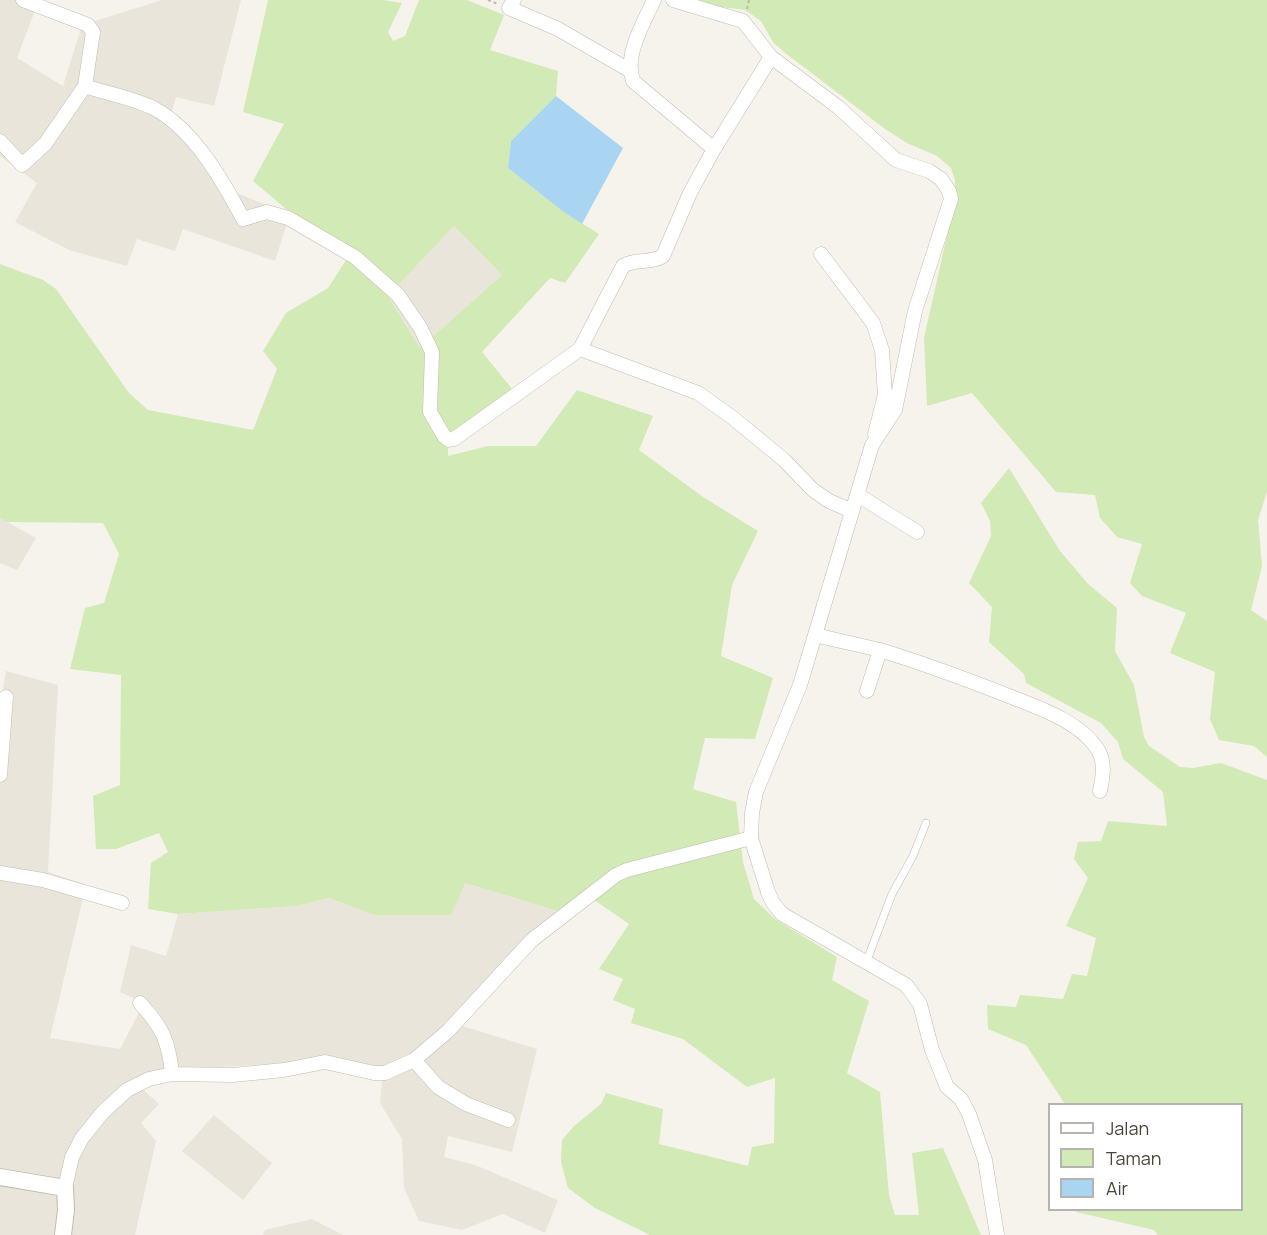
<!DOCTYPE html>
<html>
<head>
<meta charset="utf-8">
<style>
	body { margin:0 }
	#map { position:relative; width:1267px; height:1235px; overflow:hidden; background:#f6f3ec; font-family:Manrope,sans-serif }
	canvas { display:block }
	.legend { position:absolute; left:1048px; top:1103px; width:195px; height:108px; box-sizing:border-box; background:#fff; border:2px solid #b7b4b0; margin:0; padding:8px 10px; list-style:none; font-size:18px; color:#4b4439 }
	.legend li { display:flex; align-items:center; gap:12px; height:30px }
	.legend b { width:30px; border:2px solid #b7b4b0 }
</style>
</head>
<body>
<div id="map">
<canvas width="1267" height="1235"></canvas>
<ul class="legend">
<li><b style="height:8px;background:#fff"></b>Jalan</li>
<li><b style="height:16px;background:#d2eab5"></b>Taman</li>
<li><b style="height:16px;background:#a9d4f2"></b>Air</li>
</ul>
</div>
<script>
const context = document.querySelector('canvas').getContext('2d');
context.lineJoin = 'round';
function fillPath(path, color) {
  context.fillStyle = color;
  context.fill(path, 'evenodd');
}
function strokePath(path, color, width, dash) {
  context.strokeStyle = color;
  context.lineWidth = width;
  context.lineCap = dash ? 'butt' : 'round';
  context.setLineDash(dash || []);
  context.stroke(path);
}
fillPath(new Path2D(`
	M 0,0 L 39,0 L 17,58 L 63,86 L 82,25 L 162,0 L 241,0 L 214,106 L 176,97 L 171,115 L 229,190 L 290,214 L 275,261 L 183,229 L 175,251 L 137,239 L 127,266 L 69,250 L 15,222 L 37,183 L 0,156 Z
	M 454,226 L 502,275 L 420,348 L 388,296 Z
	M 0,518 L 36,538 L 17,570 L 0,563 Z
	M 6,671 L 58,685 L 48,872 L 86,885 L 50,1038 L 120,1049 L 144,1003 L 120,992 L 131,945 L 166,956 L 178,914 L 296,906 L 329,898 L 375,915 L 465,883 L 561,912 L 459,1025 L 537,1049 L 512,1152 L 448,1136 L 444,1157 L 475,1165 L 558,1200 L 545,1233 L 503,1214 L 462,1230 L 419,1221 L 404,1188 L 402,1139 L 380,1103 L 383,1069 L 326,1061 L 200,1068 L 135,1082 L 159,1104 L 141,1123 L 156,1141 L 135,1235 L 0,1235 L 0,706 Z
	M 214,1115 L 272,1163 L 243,1200 L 182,1151 Z
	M 312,1219 L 343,1235 L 263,1235 L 265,1230 Z`), '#eae5da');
fillPath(new Path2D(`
	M 268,0 L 383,0 L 402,3 L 388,32 L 393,41 L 405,36 L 419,0 L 467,0 L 504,15 L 490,50 L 558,71 L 556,96 L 511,141 L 508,168 L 561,210 L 599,234 L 565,283 L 550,278 L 482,352 L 513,390 L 448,442 L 448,456 L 488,446 L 536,446 L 577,390 L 653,416 L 639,450 L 703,497 L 758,531 L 732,585 L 721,656 L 773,678 L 755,739 L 705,738 L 693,789 L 736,802 L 743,862 L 754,899 L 775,919 L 837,957 L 832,980 L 869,1001 L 847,1073 L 880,1092 L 889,1195 L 895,1215 L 919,1215 L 912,1153 L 943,1148 L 981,1235 L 650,1235 L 595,1208 L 568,1188 L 561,1162 L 562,1140 L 574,1126 L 601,1104 L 606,1093 L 663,1109 L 659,1144 L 748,1166 L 752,1147 L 774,1143 L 775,1078 L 747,1087 L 683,1039 L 631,1023 L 635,1009 L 613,1000 L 623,979 L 599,969 L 629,924 L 587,895 L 561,912 L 465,883 L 451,915 L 375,915 L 329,898 L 296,906 L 178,914 L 148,909 L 151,863 L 168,852 L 159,833 L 116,849 L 96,849 L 93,796 L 120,785 L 121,675 L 70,669 L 85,608 L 104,603 L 119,554 L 103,523 L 7,522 L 0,518 L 0,264 L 43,280 L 56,289 L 129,393 L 148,410 L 253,430 L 277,369 L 263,351 L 286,313 L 328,288 L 346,260 L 253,181 L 284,124 L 243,112 ZM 454,226 L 502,275 L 420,348 L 388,296 Z
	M 695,0 L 1267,0 L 1267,492 L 1258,520 L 1262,566 L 1251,610 L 1267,621 L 1267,757 L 1254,746 L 1219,740 L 1210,719 L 1215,672 L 1170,653 L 1186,613 L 1142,596 L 1130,583 L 1142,544 L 1117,537 L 1100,518 L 1095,495 L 1056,492 L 972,393 L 927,406 L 924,338 L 954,204 L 955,180 L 951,168 L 937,156 L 907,143 L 885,129 L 784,52 L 773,42 L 761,21 L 745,10 L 707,5 Z
	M 1009,468 L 1060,551 L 1088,584 L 1117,608 L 1115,651 L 1134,685 L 1144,737 L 1149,746 L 1180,767 L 1193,768 L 1221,763 L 1267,780 L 1267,1235 L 1158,1235 L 1154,1230 L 1076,1212 L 1076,1210 L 1242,1210 L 1242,1104 L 1065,1104 L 1026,1045 L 988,1029 L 987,1005 L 1016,1007 L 1020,995 L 1063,999 L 1072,974 L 1087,976 L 1096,938 L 1066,926 L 1088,878 L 1074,859 L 1078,842 L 1101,841 L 1108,821 L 1167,826 L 1163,792 L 1123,759 L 1118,742 L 1101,723 L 1026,683 L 1024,674 L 989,642 L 992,607 L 969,583 L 991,536 L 990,521 L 981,503 Z`), '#d2eab5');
fillPath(new Path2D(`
	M 556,96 L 623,148 L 582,224 L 561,210 L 508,168 L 511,141 Z`), '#a9d4f2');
const service = new Path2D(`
	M 866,963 L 892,894 L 913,856 L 926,823`);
const minor = new Path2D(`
	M 23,0 L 88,25 L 93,32 L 85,86 C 105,93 137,99 155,109 C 194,130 223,181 243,219 L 267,212 L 288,218 L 355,257 L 398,295 L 420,327 L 432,352 L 430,412 L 444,436 L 449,440 L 454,439 L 580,349 L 623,266 C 636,258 650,264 663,256 L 690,193 L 714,149 L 771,57
	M 514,0 L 509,8 L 558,29 L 629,70
	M 654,0 C 643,24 624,55 633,81 L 714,149
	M 673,0 L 743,21 L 771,57 L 838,107 L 896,160 L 929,171 L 941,179 L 949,191 L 951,199 L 915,311 L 895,410 L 872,445 L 800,685 L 756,792 L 752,813 L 751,838 L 768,892 L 773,903 L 782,914 L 906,985 L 920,1004 L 932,1050 L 947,1087 L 961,1099 L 969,1114 L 985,1160 L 997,1235
	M 0,141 L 22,165 L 45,144 L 85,86
	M 821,254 L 873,323 L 882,350 L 885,395 L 875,434
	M 580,349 L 698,393 L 733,418 L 784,460 L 813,490 L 829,501 L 852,511
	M 858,495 L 917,532
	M 816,635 C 838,641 861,645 883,651 C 926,664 968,680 1009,696 C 1038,708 1077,720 1096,747 C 1106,760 1103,776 1100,791
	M 867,691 L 880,650
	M 0,775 L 6,697
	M 0,873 L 43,880 L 122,903
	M 140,1003 C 162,1027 169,1041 172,1074
	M 414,1060 L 438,1087 L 466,1104 L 508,1120
	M 65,1188 L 72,1157 L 82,1138 L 103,1112 L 127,1090 L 149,1079 L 172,1074 L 233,1075 L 284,1070 L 325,1062 L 374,1073 L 385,1073 L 414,1060 L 448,1031 L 532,940 L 616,875 L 627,870 L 751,838`);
const tertiary = new Path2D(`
	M 0,1177 L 65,1188 L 66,1210 L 63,1235`);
strokePath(service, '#c2bbae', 8);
strokePath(minor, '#c2bbae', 15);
strokePath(tertiary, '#c2bbae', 18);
strokePath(new Path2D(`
	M 488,0 L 498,4
	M 747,9 L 749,0`), '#c4b79f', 2, [3, 3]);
strokePath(service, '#fff', 7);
strokePath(minor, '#fff', 14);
strokePath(tertiary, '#fff', 16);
</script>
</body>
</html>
